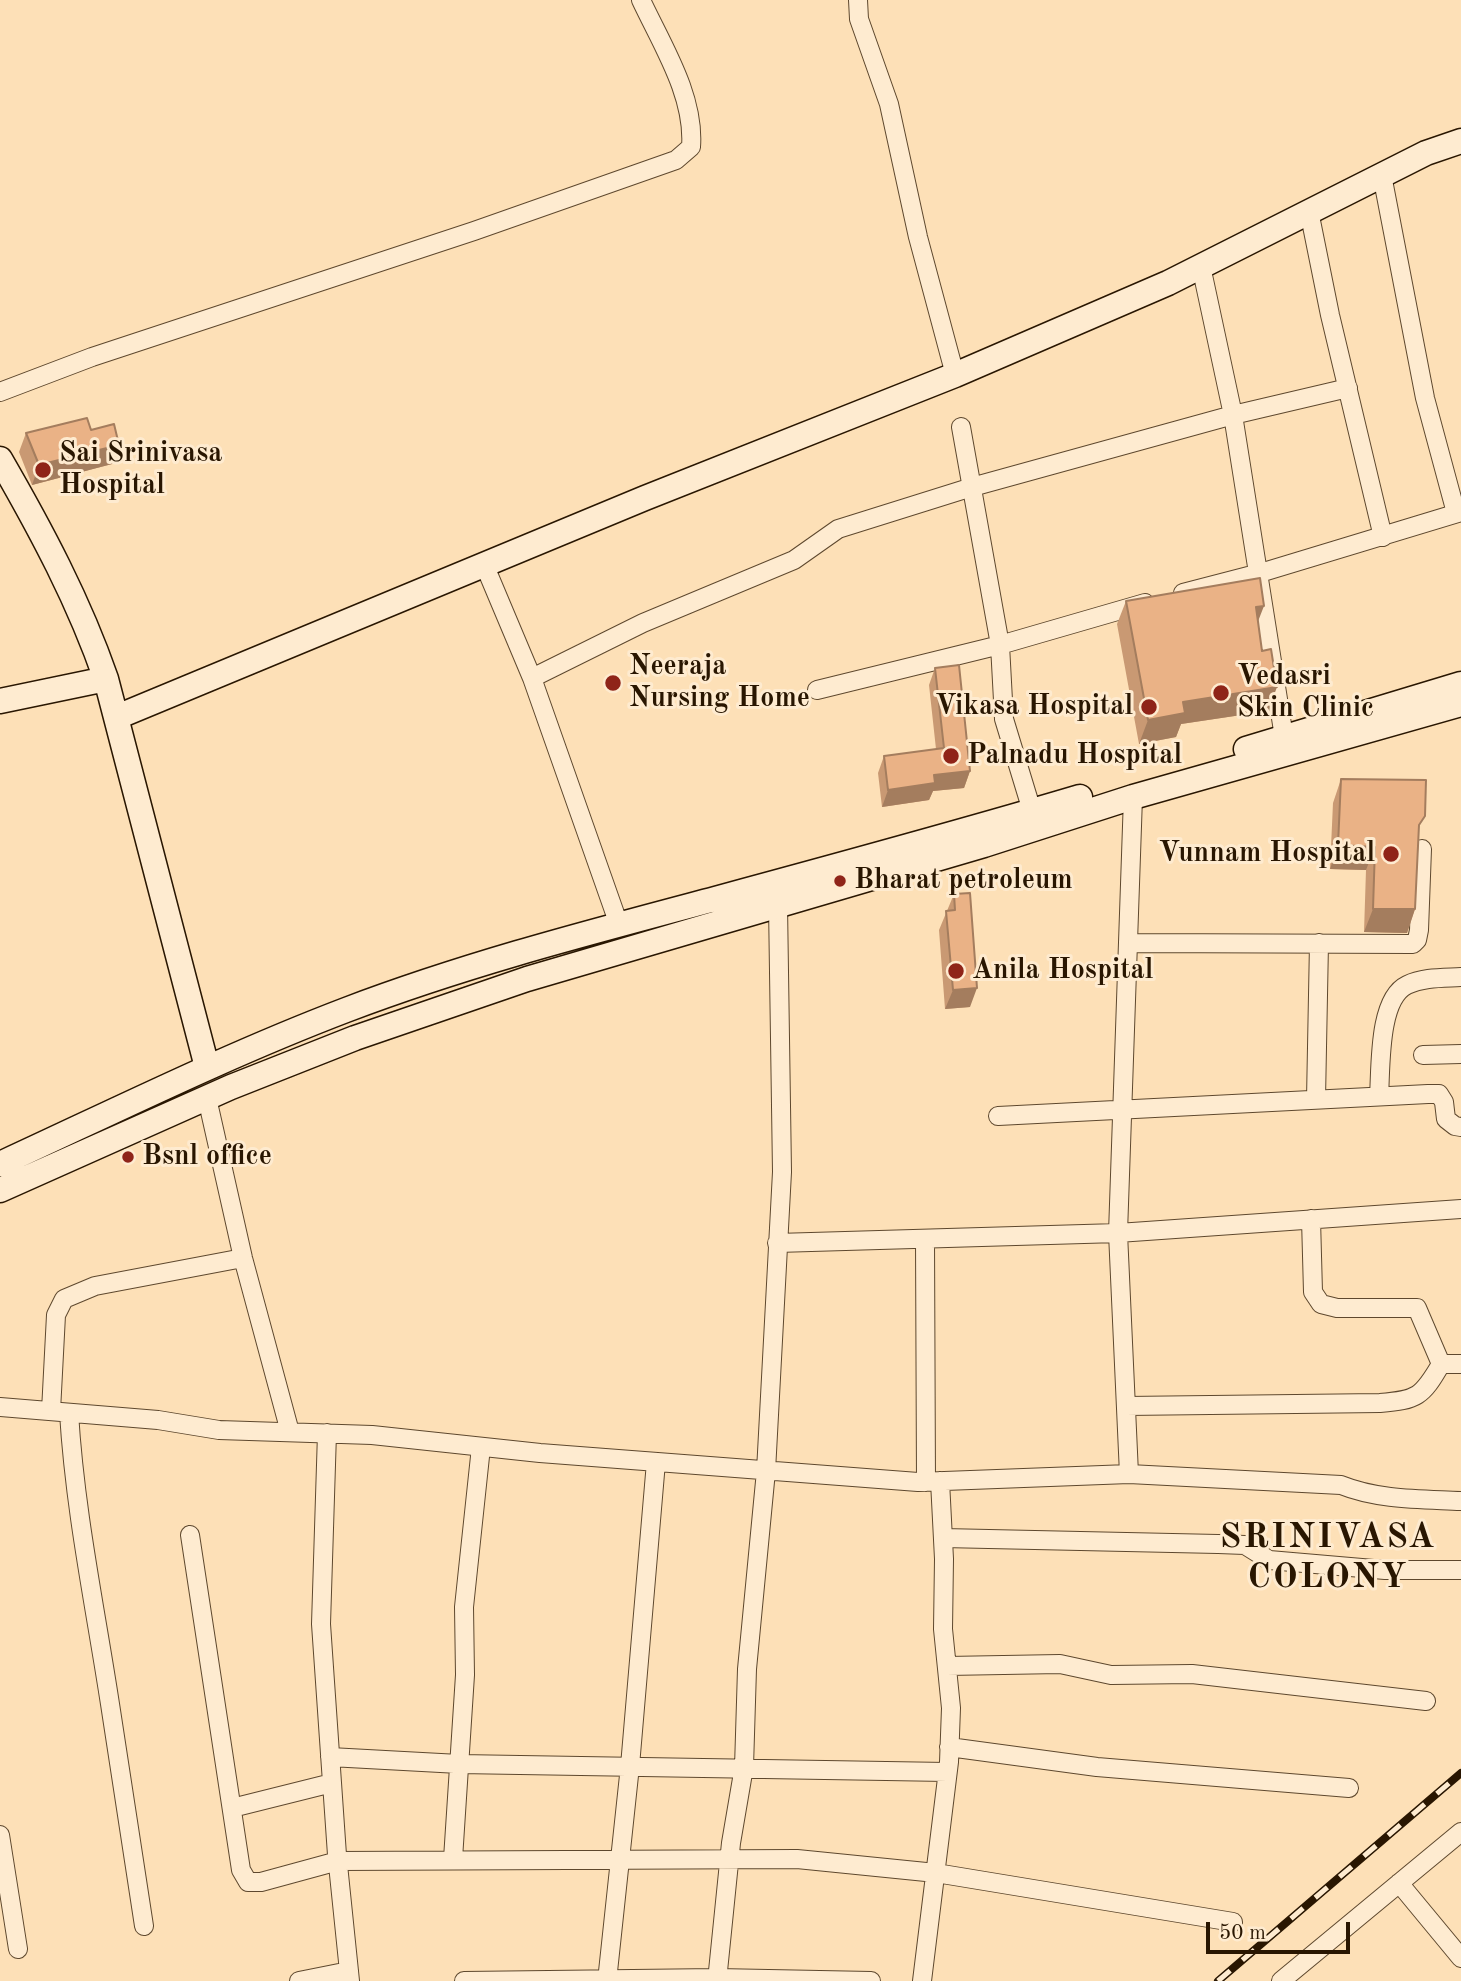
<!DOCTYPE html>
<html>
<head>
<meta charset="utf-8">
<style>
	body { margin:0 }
	#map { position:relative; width:1461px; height:1981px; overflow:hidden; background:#fde0b7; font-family:"Old Standard TT",serif }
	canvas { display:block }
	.scale { position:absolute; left:1206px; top:1922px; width:144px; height:32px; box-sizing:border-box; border:4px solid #291601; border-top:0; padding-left:9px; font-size:21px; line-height:24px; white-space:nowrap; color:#291601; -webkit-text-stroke:5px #feebd0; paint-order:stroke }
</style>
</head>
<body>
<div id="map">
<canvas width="1461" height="1981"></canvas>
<div class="scale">50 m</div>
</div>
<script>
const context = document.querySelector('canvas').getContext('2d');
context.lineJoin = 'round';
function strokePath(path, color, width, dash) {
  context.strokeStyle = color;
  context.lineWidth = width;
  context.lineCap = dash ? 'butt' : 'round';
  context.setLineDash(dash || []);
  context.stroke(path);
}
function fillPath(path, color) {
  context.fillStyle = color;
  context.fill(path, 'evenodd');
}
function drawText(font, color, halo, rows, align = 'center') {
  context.font = font + ' "Old Standard TT",serif';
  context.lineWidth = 6;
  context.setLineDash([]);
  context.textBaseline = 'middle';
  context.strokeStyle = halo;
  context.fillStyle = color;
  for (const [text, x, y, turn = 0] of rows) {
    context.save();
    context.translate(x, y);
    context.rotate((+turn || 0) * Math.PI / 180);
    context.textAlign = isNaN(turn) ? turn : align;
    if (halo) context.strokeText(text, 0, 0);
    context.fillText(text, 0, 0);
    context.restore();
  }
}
const street = new Path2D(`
	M 858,0 L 859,19 L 889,104 L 918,237 L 955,375
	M 1382,175 L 1425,398 L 1456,513
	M 1309,211 L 1330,315 L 1383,537
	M 1201,266 L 1233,415 L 1284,737
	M 0,392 L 92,357 L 474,231 L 676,160 L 691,147 C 695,96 662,45 641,0
	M 961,427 L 1000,645 L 1004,719 L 1032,811
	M 484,564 L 532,678 L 618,922
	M 1183,593 L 1260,573 L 1461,512
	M 532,678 L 643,623 L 794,560 L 838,529 L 972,487 L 1233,415 L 1348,388
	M 817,690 L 1000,645 L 1145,603
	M 1131,943 L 1413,944 L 1417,940 L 1419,930 L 1422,849
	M 1423,1055 L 1461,1054
	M 1379,1096 C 1381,1067 1378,999 1407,985 C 1423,977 1444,978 1461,977
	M 207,1098 L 243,1258 L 290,1432
	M 1316,1099 L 1319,943
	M 998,1116 L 1428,1094 L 1439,1094 L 1444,1102 L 1446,1119 L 1455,1126 L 1461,1127
	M 925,1239 L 926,1482
	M 777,1243 L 1118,1233 L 1461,1209
	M 1441,1364 L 1461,1364
	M 1126,1406 L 1380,1403 C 1417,1400 1422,1397 1441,1364 L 1417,1308 L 1337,1308 L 1321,1304 L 1313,1292 L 1311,1219
	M 0,1407 L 158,1420 L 219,1430 L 372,1435 L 540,1453 L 918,1482 L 1129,1474 L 1341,1485 C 1378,1500 1421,1499 1461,1501
	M 51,1411 L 56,1315 L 64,1299 L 95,1286 L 243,1258
	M 69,1413 C 75,1512 95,1606 110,1704 C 122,1778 132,1852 144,1926
	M 327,1433 L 321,1624 L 337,1855 L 350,1981
	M 1129,1474 L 1118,1233 L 1133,797
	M 190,1535 L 241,1870 L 248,1882 L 261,1882 L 338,1861 L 797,1859 L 936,1873 L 1233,1922
	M 943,1538 L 1218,1544 L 1245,1545 L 1269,1560 L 1385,1570 L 1461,1570
	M 947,1666 L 1060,1664 L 1111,1675 L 1192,1674 L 1426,1701
	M 949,1747 L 1097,1767 L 1349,1788
	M 330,1757 L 459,1764 L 947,1772
	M 232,1808 L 332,1783
	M 0,1835 L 18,1949
	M 453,1859 L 465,1675 L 464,1607 L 481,1447
	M 1399,1883 L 1461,1958
	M 299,1981 L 349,1971
	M 464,1981 L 717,1978 L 871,1981
	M 607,1981 L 630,1766 L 656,1462
	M 717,1981 L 731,1843 L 744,1767 L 747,1669 L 766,1471 L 782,1172 L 778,905
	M 922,1981 L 949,1762 L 951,1708 L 943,1629 L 944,1559 L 940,1481
	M 1281,1981 L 1461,1832`);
const secondary = new Path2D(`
	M 0,459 C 41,530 79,601 106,679 L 207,1067
	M 0,701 L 106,679
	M 117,717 L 645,498 L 955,375 L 1168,283 L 1426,153 L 1461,141
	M 1246,749 L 1461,684
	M 0,1164 C 115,1111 228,1055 346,1010 C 467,964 591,932 715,899 C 837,866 959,833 1080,797
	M 0,1190 L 231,1087 L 355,1038 L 527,979 L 984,845 L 1133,797 L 1461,704`);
strokePath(street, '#5e482e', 20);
strokePath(secondary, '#291601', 27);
strokePath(street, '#feebd0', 18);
strokePath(secondary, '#feebd0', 24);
const rail = new Path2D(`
	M 1218,1981 L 1461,1773`);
strokePath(rail, '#291601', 8);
strokePath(rail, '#feebd0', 5, [16]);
fillPath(new Path2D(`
	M 91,430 L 119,445 L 112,464 L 32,485 L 19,452 L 26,433 Z
	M 1126,601 L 1258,622 L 1268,711 L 1181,724 L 1176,737 L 1139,744 L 1117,624 Z
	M 935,668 L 970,771 L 964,788 L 933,791 L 929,800 L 882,807 L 878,773 L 884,756 L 936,749 L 929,685 Z
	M 1341,779 L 1419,833 L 1415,909 L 1407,933 L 1364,932 L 1366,870 L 1330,869 L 1333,803 Z
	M 954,894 L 970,1007 L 945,1009 L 939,930 Z`), '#c99973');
fillPath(new Path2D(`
	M 119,445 L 112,464 L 32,485 L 39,465 Z
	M 1264,606 L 1255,629 L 1256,607 Z
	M 1277,687 L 1268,711 L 1181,724 L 1176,737 L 1139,744 L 1148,720 L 1183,702 Z
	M 970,771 L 964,788 L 933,791 L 929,800 L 882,807 L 888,790 L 934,775 Z
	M 1338,845 L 1375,847 L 1366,870 L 1330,869 Z
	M 1373,909 L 1415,909 L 1407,933 L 1364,932 Z
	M 977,988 L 970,1007 L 945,1009 L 953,990 Z`), '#a47d5e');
const building = new Path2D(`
	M 87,418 L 91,430 L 114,424 L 119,445 L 39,465 L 26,433 Z
	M 1260,578 L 1264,606 L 1256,607 L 1262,651 L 1271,649 L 1277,687 L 1183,702 L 1185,713 L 1148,720 L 1126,601 Z
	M 959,665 L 970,771 L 934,775 L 935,783 L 888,790 L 884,756 L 944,748 L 935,668 Z
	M 1341,779 L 1426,780 L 1425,816 L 1419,825 L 1415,909 L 1373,909 L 1375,847 L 1338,845 Z
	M 970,893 L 977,988 L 953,990 L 946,911 L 955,910 L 954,894 Z`);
fillPath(building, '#eab286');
strokePath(building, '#a47d5e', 2);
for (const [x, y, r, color] of [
	[43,470,9,"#8f2418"],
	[613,683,9,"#8f2418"],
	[1221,693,9,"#8f2418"],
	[1149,707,9,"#8f2418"],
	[951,756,9,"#8f2418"],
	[1391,854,9,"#8f2418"],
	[840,881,7,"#8f2418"],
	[956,971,9,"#8f2418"],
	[128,1157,7,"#8f2418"]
]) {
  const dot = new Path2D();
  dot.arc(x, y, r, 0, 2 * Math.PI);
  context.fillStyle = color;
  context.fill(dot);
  strokePath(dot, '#feebd0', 2.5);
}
drawText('bold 28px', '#291601', '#feebd0', [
	["Sai Srinivasa",59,454],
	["Hospital",59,486],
	["Neeraja",629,667],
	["Nursing Home",629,699],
	["Vedasri",1237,677],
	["Skin Clinic",1237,709],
	["Vikasa Hospital",1133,707,"right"],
	["Palnadu Hospital",967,756],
	["Vunnam Hospital",1375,854,"right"],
	["Bharat petroleum",854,881],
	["Anila Hospital",972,971],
	["Bsnl office",142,1157]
], 'left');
context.letterSpacing = '2px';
drawText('bold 35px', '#291601', '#feebd0', [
	["SRINIVASA",1328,1538],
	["COLONY",1328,1578]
]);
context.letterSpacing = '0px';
</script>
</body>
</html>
